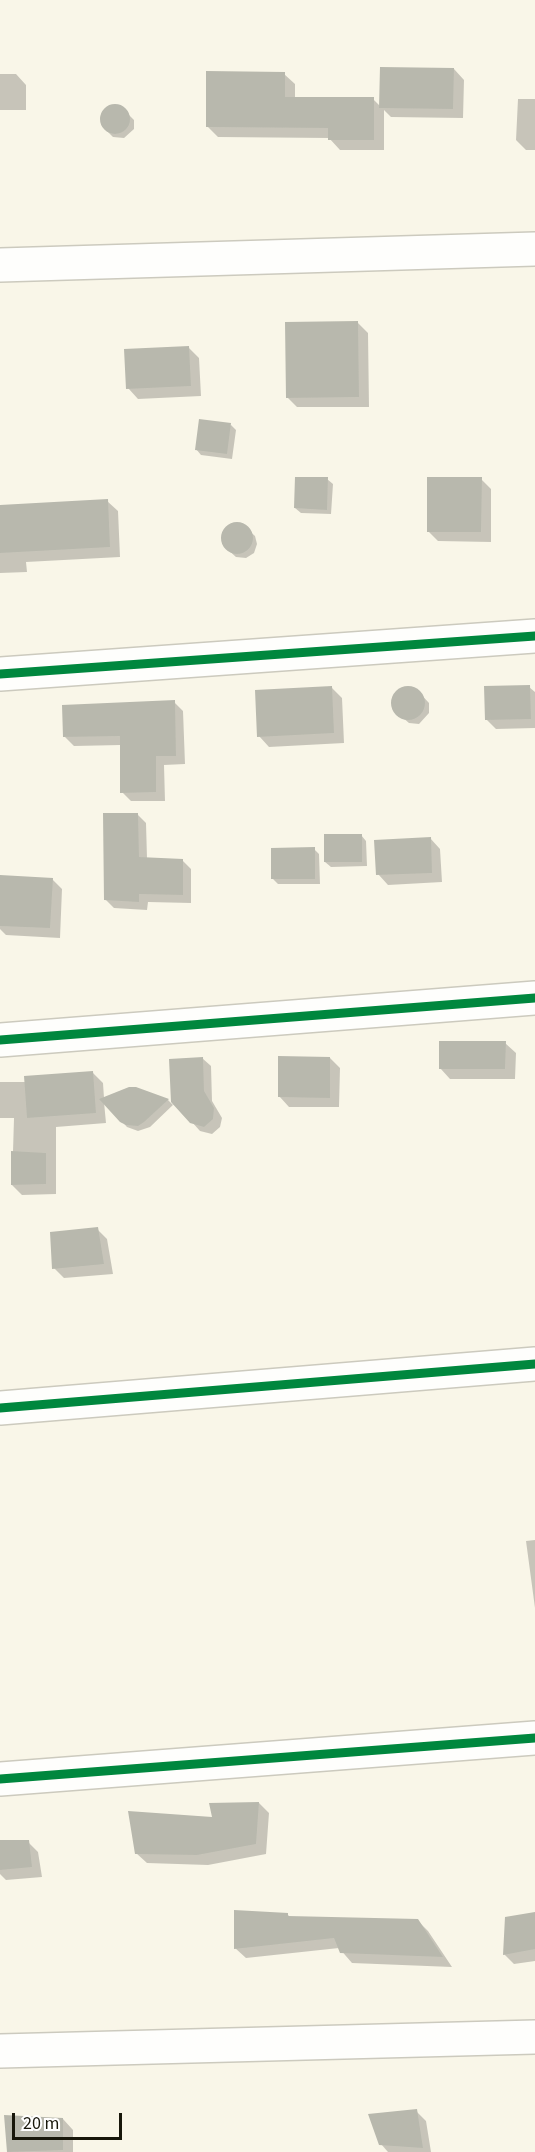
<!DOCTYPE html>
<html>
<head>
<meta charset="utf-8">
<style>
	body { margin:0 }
	#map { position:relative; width:535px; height:2152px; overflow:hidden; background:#f9f6e8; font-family:"Source Sans 3",sans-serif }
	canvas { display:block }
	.scale { position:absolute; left:12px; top:2113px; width:110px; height:27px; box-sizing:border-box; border:3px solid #18170b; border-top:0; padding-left:8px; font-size:18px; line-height:21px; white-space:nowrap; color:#18170b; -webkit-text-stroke:4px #fff; paint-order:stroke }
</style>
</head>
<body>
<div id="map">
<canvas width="535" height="2152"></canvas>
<div class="scale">20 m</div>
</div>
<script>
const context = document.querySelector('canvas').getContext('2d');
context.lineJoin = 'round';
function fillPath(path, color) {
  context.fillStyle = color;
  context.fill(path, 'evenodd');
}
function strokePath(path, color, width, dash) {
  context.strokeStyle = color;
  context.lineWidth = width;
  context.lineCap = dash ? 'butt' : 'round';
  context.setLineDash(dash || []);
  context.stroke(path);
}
fillPath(new Path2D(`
	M 454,69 L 464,80 L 463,118 L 391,117 L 384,110 L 384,150 L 340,150 L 329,138 L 218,137 L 207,126 L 284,74 L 295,84 L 295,99 L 373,99 L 380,106 Z
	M 0,74 L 16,74 L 26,85 L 26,110 L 0,110 Z
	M 518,99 L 535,99 L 535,150 L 526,150 L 516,140 Z
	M 114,106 L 122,108 L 134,120 L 134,129 L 124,138 L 113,137 L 107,131 L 100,118 L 103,112 Z
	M 357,322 L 368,333 L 369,407 L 297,407 L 287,397 Z
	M 188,347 L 199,358 L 201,396 L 138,399 L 128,388 Z
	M 231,425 L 236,430 L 232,459 L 201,455 L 196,449 Z
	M 327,479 L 333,484 L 331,514 L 301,513 L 295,508 Z
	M 481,479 L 491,489 L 491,542 L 438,541 L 428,531 Z
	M 107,501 L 118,511 L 120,557 L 26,562 L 27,572 L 0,573 L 0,506 Z
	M 236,523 L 244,526 L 255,536 L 257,544 L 254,553 L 246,558 L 236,557 L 226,548 L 222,539 L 224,530 Z
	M 529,687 L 535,692 L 535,728 L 496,729 L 486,719 Z
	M 332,688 L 342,698 L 344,743 L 269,747 L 259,736 Z
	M 411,688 L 416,689 L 429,703 L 429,713 L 419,724 L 409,723 L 395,711 L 394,707 L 394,697 L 401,690 Z
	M 174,702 L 183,711 L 185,764 L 164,765 L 165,801 L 131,801 L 122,792 L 121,745 L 74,746 L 65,737 Z
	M 138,815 L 146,823 L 147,858 L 182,860 L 191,869 L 191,903 L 148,902 L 147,910 L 114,908 L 105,899 Z
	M 361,835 L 366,841 L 367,866 L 331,867 L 325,862 Z
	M 430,838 L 440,849 L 442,882 L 388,885 L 378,874 Z
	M 314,849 L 319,854 L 320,884 L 278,884 L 273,879 Z
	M 0,877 L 52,879 L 62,889 L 60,938 L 6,935 L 0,929 Z
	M 505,1043 L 516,1053 L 515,1079 L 450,1079 L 440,1068 Z
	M 202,1058 L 211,1066 L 212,1101 L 222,1118 L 220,1127 L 212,1134 L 200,1131 L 175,1103 L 150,1127 L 138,1131 L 127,1127 L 104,1102 L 106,1123 L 56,1127 L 56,1194 L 22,1195 L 12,1185 L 14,1118 L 0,1118 L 0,1082 L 26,1082 L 93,1073 L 103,1083 L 104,1098 L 135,1088 L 168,1100 L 173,1105 L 171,1061 Z
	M 330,1058 L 340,1068 L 339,1107 L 289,1107 L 279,1096 Z
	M 97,1229 L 107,1239 L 113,1274 L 64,1278 L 54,1268 Z
	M 535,1540 L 535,1608 L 526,1541 Z
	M 259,1803 L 269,1813 L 266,1854 L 208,1865 L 147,1863 L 136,1853 L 214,1819 Z
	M 0,1842 L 28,1842 L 38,1852 L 42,1877 L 6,1880 L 0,1874 Z
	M 287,1914 L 291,1918 L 417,1920 L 428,1931 L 452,1967 L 352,1963 L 339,1948 L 246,1958 L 235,1948 Z
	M 535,1914 L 535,1961 L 514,1964 L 504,1954 Z
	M 416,2111 L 426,2121 L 431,2152 L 388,2152 L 381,2144 Z
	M 6,2117 L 63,2119 L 73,2130 L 73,2152 L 8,2152 Z`), '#0003');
fillPath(new Path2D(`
	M 380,67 L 454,68 L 453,109 L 379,108 Z
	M 206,71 L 285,72 L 285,97 L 374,97 L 374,140 L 328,140 L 328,128 L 206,127 Z
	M100 119a15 15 0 1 1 30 0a15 15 0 1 1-30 0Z
	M 358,321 L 359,397 L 286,398 L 285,322 Z
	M 189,346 L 191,386 L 126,389 L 124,349 Z
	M 199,419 L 231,423 L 227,454 L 195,450 Z
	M 295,477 L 328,477 L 327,510 L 294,508 Z
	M 427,477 L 482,477 L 481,532 L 427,532 Z
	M 108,499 L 110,547 L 0,553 L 0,505 Z
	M221 538a16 16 0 1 1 32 0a16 16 0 1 1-32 0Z
	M 530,685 L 531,719 L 485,720 L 484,686 Z
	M 332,686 L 334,733 L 257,737 L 255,690 Z
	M391 703a17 17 0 1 1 34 0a17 17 0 1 1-34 0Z
	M 175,700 L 176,756 L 156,756 L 156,792 L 120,793 L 120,736 L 63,737 L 62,705 Z
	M 103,813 L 138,813 L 139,857 L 183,859 L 183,895 L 139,894 L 139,902 L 104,900 Z
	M 324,834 L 362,834 L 362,862 L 324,862 Z
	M 431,837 L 432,873 L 376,875 L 374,840 Z
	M 315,847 L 315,879 L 271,879 L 271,848 Z
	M 0,875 L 53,878 L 50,928 L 0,926 Z
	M 439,1041 L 506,1041 L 505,1069 L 439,1069 Z
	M 278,1056 L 330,1057 L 330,1098 L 278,1097 Z
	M 203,1057 L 204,1091 L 214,1108 L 213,1119 L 204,1127 L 190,1123 L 171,1102 L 169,1059 Z
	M 93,1071 L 96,1113 L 27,1118 L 24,1076 Z
	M 129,1087 L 136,1087 L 169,1099 L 144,1122 L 138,1126 L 126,1125 L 120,1122 L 99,1099 Z
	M 11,1151 L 46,1153 L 46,1184 L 11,1185 Z
	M 98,1227 L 104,1264 L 52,1269 L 50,1232 Z
	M 259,1802 L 256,1844 L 197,1855 L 135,1854 L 128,1811 L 212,1817 L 209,1803 Z
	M 0,1840 L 29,1840 L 32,1867 L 0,1870 Z
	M 234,1910 L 288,1913 L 288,1916 L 418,1919 L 443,1957 L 340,1953 L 334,1938 L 234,1949 Z
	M 535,1912 L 535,1949 L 503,1955 L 505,1917 Z
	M 417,2109 L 423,2148 L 379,2145 L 368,2114 Z
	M 4,2115 L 63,2118 L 63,2150 L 7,2152 Z`), '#b8b8ad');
const minor = new Path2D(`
	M 0,265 L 535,249
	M 0,674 L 535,636
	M 0,1040 L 535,998
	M 0,1408 L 535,1364
	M 0,1779 L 535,1738
	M 0,2051 L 535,2037`);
strokePath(minor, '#cccabe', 36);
strokePath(minor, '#fefefc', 33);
strokePath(new Path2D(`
	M 0,674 L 535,636
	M 0,1040 L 535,998
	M 0,1408 L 535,1364
	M 0,1779 L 535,1738`), '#00873e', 9);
</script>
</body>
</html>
